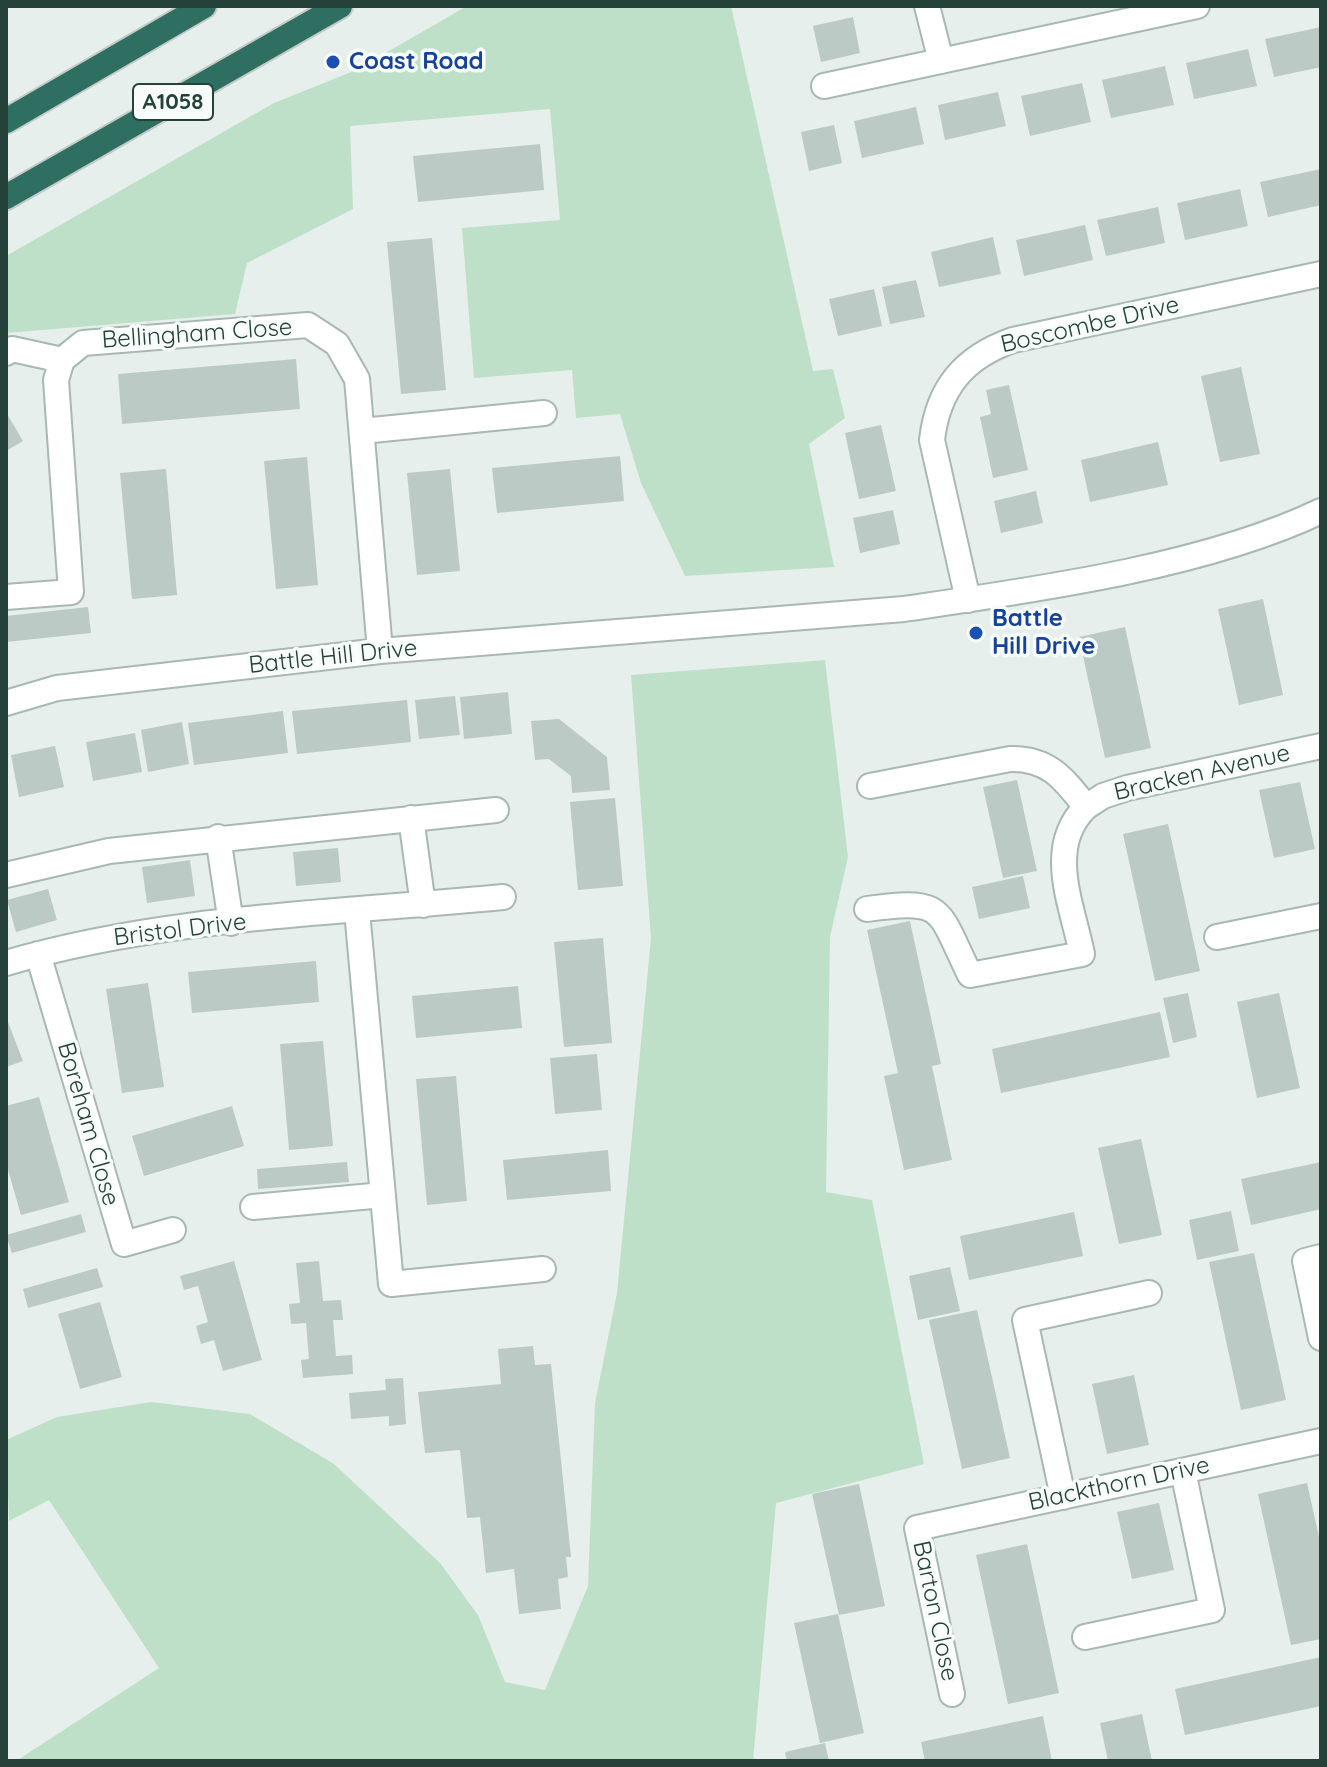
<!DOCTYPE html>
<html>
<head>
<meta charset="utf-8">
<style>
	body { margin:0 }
	#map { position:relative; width:1327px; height:1767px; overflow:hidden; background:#e6efeb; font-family:Quicksand,sans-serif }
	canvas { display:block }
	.frame { position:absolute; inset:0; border:8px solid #24423a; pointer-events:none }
</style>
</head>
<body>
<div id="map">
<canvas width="1327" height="1767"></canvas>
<div class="frame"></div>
</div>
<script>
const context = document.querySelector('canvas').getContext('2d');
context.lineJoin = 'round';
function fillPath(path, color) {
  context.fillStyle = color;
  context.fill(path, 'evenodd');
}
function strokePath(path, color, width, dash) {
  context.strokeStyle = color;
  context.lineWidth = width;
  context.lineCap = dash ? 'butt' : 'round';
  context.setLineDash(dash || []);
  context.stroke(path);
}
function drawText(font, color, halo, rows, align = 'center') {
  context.font = font + ' Quicksand,sans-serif';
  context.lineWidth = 7;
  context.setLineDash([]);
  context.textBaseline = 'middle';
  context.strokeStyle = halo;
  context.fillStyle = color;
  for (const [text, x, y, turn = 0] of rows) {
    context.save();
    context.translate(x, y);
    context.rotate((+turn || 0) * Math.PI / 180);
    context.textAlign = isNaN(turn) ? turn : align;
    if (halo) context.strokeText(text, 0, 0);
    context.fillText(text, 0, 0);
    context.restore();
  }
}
fillPath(new Path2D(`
	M 467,6 L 731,6 L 813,371 L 833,369 L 845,418 L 809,444 L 834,567 L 685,576 L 641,483 L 620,414 L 576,418 L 572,370 L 474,378 L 462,228 L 560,220 L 550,109 L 350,126 L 353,209 L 247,263 L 235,314 L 6,333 L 6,256 L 274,103 L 356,70 Z
	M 825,660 L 848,857 L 830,937 L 826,1192 L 872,1200 L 924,1464 L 776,1503 L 753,1761 L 16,1761 L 159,1668 L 49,1500 L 9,1521 L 6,1440 L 57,1417 L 151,1402 L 250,1414 L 334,1464 L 440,1563 L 478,1615 L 505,1682 L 545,1690 L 588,1586 L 595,1403 L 617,1293 L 651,938 L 631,675 Z`), '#bfe0c8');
fillPath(new Path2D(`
	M 853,17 L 860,53 L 821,62 L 813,26 Z
	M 1321,27 L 1321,67 L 1274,77 L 1265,39 Z
	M 1248,49 L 1257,86 L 1194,99 L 1186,63 Z
	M 1165,66 L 1174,105 L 1111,118 L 1102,80 Z
	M 1082,83 L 1091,122 L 1030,136 L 1021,96 Z
	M 998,92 L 1006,126 L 945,140 L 938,105 Z
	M 916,107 L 924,144 L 862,158 L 854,121 Z
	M 834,125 L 842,163 L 809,171 L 801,132 Z
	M 540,144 L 544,190 L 418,202 L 413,156 Z
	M 1321,169 L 1321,205 L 1268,217 L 1260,182 Z
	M 1240,189 L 1248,226 L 1185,240 L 1177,203 Z
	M 1158,207 L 1165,243 L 1106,256 L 1097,220 Z
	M 1085,225 L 1093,260 L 1024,276 L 1016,240 Z
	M 993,237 L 1001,274 L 939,287 L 931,252 Z
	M 432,238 L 446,390 L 401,394 L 387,242 Z
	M 916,280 L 925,317 L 890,324 L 882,287 Z
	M 874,289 L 882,326 L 838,336 L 829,299 Z
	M 296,359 L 300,409 L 122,424 L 118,374 Z
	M 1241,367 L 1260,454 L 1220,462 L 1201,376 Z
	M 1009,385 L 1028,470 L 993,478 L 980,417 L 991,414 L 986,390 Z
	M 6,412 L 23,441 L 6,451 Z
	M 881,425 L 896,491 L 859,499 L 845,433 Z
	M 1158,442 L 1168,485 L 1090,502 L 1081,460 Z
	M 620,456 L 624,501 L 497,513 L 492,468 Z
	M 307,457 L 318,585 L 276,589 L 264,461 Z
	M 166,469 L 177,595 L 132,599 L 120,473 Z
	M 450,469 L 460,571 L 417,575 L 407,473 Z
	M 1036,491 L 1043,523 L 1001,533 L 994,501 Z
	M 893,510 L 900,544 L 860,553 L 853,518 Z
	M 1263,599 L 1283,695 L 1239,705 L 1218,609 Z
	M 88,607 L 91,633 L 6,642 L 6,616 Z
	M 1125,627 L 1151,748 L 1105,758 L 1079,637 Z
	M 508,692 L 512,734 L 464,739 L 460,697 Z
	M 455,696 L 460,735 L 419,739 L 415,700 Z
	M 407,700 L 411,742 L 297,754 L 292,711 Z
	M 283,711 L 288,753 L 194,765 L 188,723 Z
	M 559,719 L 607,757 L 610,790 L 572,793 L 571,776 L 549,759 L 535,760 L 531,721 Z
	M 182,722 L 189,764 L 148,772 L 141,730 Z
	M 135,733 L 142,772 L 93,781 L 86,742 Z
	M 55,746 L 64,787 L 19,797 L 11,755 Z
	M 1017,780 L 1037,871 L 1003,878 L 983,787 Z
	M 1300,782 L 1315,849 L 1274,858 L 1259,790 Z
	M 615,798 L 623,886 L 578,890 L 570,802 Z
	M 1168,824 L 1200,971 L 1155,981 L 1123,834 Z
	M 338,848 L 341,882 L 296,886 L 293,852 Z
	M 190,860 L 195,896 L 147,903 L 142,867 Z
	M 1023,876 L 1030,908 L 979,919 L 972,887 Z
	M 48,889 L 57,920 L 16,932 L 7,900 Z
	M 910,921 L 941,1064 L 932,1066 L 952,1160 L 904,1170 L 884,1076 L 898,1073 L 867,930 Z
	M 603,938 L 612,1043 L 564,1047 L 554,942 Z
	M 316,961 L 319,1002 L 192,1013 L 188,972 Z
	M 148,983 L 164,1087 L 122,1093 L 106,989 Z
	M 518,986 L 522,1028 L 416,1038 L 412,996 Z
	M 1188,993 L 1197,1037 L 1173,1043 L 1163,998 Z
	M 1279,993 L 1300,1088 L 1257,1098 L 1237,1002 Z
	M 1160,1012 L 1170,1057 L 1001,1093 L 992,1049 Z
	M 6,1017 L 23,1061 L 6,1067 Z
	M 323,1041 L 333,1146 L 289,1150 L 280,1044 Z
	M 597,1054 L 602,1110 L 555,1114 L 550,1058 Z
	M 456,1076 L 467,1201 L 427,1205 L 416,1079 Z
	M 39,1097 L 69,1202 L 21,1215 L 6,1163 L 6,1106 Z
	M 232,1106 L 244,1146 L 144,1176 L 132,1136 Z
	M 1141,1139 L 1162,1235 L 1119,1244 L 1098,1148 Z
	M 608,1150 L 611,1191 L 507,1200 L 503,1160 Z
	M 347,1162 L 349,1182 L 258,1189 L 257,1169 Z
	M 1321,1162 L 1321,1209 L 1251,1225 L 1241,1179 Z
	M 1231,1211 L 1239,1251 L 1197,1260 L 1189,1220 Z
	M 1074,1212 L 1083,1256 L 969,1280 L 960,1236 Z
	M 81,1214 L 86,1232 L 12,1253 L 6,1235 Z
	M 1254,1253 L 1286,1400 L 1241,1410 L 1209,1262 Z
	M 234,1261 L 262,1360 L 223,1371 L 214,1340 L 201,1344 L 196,1326 L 208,1322 L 198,1286 L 184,1290 L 180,1276 Z
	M 319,1261 L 323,1301 L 341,1300 L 343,1320 L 333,1320 L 336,1356 L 352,1355 L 353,1374 L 303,1378 L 301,1360 L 309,1359 L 306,1323 L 291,1324 L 289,1304 L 300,1303 L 296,1263 Z
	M 950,1267 L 960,1311 L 918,1320 L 909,1276 Z
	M 97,1268 L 103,1287 L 28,1308 L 23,1289 Z
	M 100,1302 L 122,1377 L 80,1389 L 58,1314 Z
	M 977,1310 L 1010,1458 L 962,1469 L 929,1320 Z
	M 533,1346 L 535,1365 L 551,1364 L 571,1557 L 566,1557 L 568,1577 L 558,1579 L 561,1609 L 519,1614 L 514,1569 L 486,1573 L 480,1517 L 467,1518 L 460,1450 L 425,1453 L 418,1392 L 501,1384 L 498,1349 Z
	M 1134,1375 L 1149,1445 L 1107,1454 L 1092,1384 Z
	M 403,1378 L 406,1424 L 389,1426 L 389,1416 L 351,1419 L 349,1393 L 386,1390 L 385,1379 Z
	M 1307,1483 L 1321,1546 L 1321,1639 L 1291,1645 L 1258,1494 Z
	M 859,1484 L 885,1606 L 839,1615 L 812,1494 Z
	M 1159,1503 L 1174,1570 L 1132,1579 L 1117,1512 Z
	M 1027,1544 L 1059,1693 L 1008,1704 L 976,1555 Z
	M 838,1614 L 864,1733 L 820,1743 L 794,1623 Z
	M 1321,1657 L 1321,1706 L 1185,1735 L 1175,1689 Z
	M 1142,1714 L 1152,1761 L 1108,1761 L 1100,1723 Z
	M 1043,1716 L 1052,1761 L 925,1761 L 921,1742 Z
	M 825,1743 L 829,1761 L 787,1761 L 785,1752 Z`), '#bbcac4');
const minor = new Path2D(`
	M 927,6 L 941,61
	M 824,86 L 1197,6
	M 6,353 L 12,349 L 62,360 L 83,343 L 308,325 L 337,344 L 357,379 L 380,651
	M 362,431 L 544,413
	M 6,597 L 71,592 L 56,380 L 62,360
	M 968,600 L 932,440 C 938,388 964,357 1013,340 L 1321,274
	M 6,703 L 57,688 L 380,651 L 904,609 C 1033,590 1204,567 1321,511
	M 1086,807 L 1103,796 L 1127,788 L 1321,746
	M 411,818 L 423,905
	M 218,837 L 231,923
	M 6,875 L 109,851 L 496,810
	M 867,909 C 946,898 937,908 970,975 L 1082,954 C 1072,904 1045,847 1086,807 C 1064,779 1049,758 1010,759 L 870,786
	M 357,911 L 391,1284 L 543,1269
	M 1217,937 L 1321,916
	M 38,954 L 124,1244 L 173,1230
	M 6,963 C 165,916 338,913 503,897
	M 253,1207 L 383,1195
	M 1321,1257 L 1305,1261 L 1321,1338
	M 1063,1497 L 1025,1320 L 1149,1293
	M 1085,1637 L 1212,1610 L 1183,1471
	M 952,1694 L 917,1528 L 1321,1441`);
const highway = new Path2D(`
	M 6,121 L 204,6
	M 6,197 L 340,6`);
strokePath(minor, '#a8b8b2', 28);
strokePath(highway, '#c2cac8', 28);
strokePath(minor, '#fff', 24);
strokePath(highway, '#2f6f62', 24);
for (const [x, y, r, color] of [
	[333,62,8,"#1a4fb4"],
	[976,633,8,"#1a4fb4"]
]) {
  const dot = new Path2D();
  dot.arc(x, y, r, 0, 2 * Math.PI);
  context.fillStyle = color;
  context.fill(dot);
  strokePath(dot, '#f7fbf9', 3);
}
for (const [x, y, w] of [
	[173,102,80]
]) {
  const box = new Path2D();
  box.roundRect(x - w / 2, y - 18, w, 36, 6);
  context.fillStyle = '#f7fbf9';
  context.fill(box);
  strokePath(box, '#24423a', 2);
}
drawText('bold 22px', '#24423a', null, [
	["A1058",173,102]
]);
drawText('bold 24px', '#164399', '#f7fbf9', [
	["Coast Road",349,62],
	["Battle",992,619],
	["Hill Drive",992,647]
], 'left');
drawText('24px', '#24423a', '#f7fbf9', [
	["Boscombe Drive",1090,325,-13],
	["Bellingham Close",197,334,-4],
	["Battle Hill Drive",333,657,-6],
	["Bracken Avenue",1202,773,-13],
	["Bristol Drive",180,930,-7],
	["Boreham Close",88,1124,74],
	["Blackthorn Drive",1119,1484,-12],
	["Barton Close",935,1611,78]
]);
</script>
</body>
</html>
